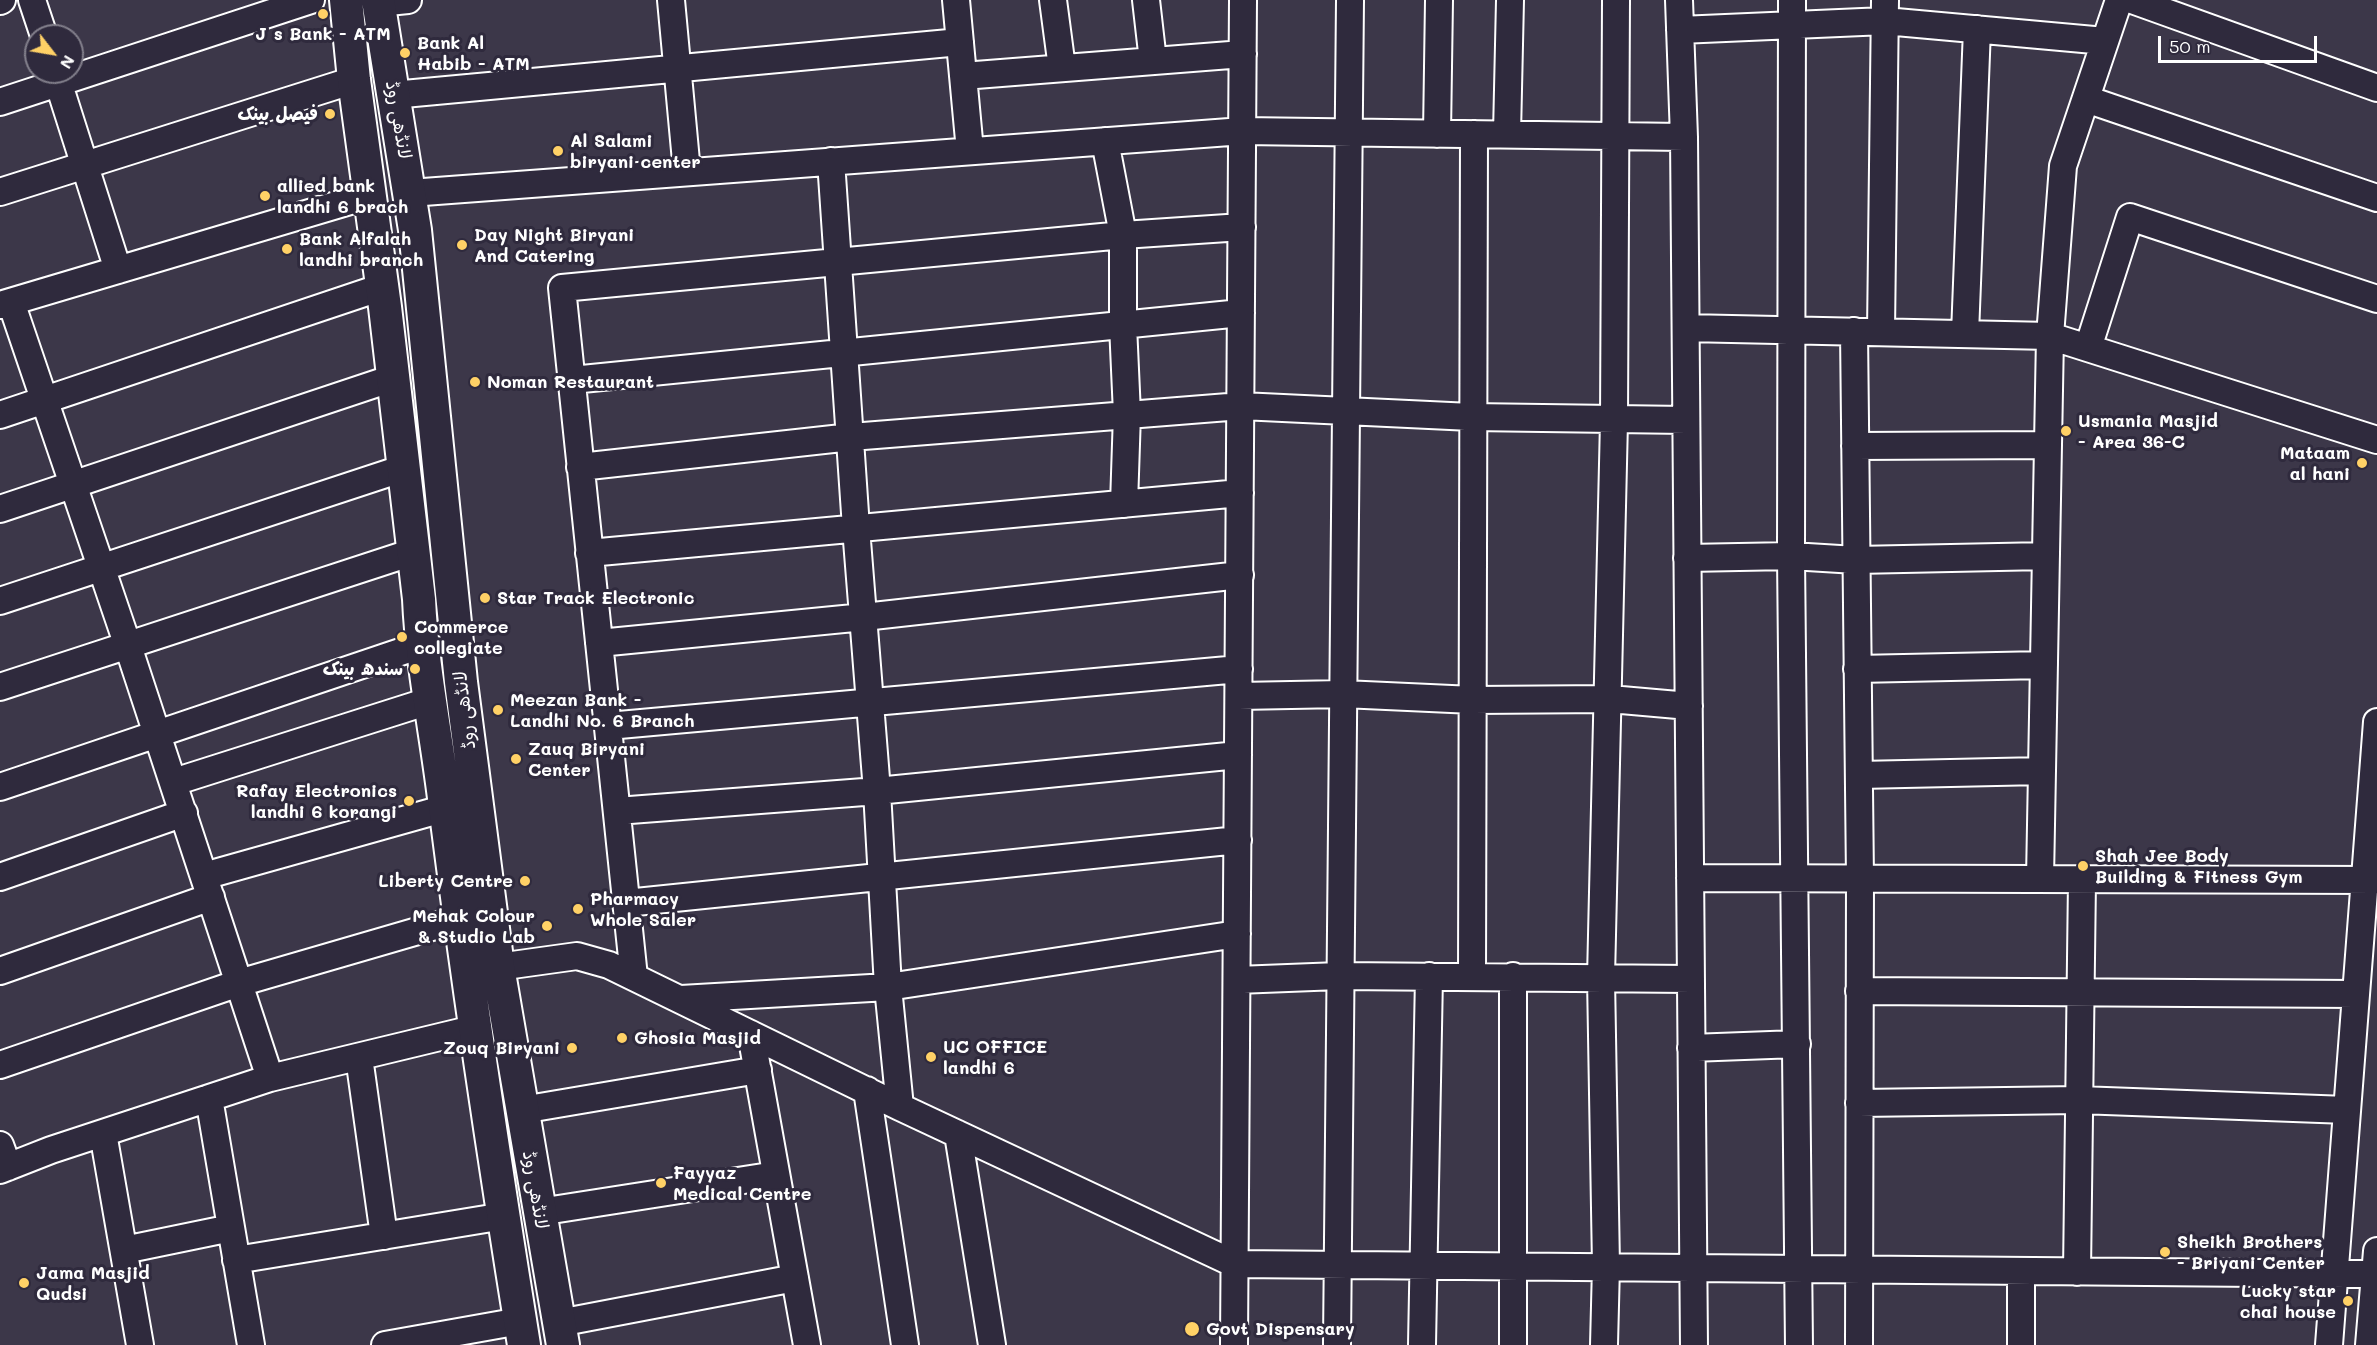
<!DOCTYPE html>
<html>
<head>
<meta charset="utf-8">
<style>
	body { margin:0 }
	#map { position:relative; width:2377px; height:1345px; overflow:hidden; background:#3c3749; font-family:Mali,sans-serif }
	canvas { display:block }
	.north { position:absolute; left:24px; top:24px; width:60px; height:60px; box-sizing:border-box; background:#2f2a3d; border:2px solid #827f8b; border-radius:50%; rotate:121deg; font-size:16px; font-weight:700; line-height:24px; text-align:center; color:#fff }
	.north::after { content:''; display:block; margin:auto; width:21px; height:27px; background:#ffd166; clip-path:polygon(50% 0,100% 100%,50% 72%,0 100%) }
	.scale { position:absolute; left:2158px; top:36px; width:159px; height:27px; box-sizing:border-box; border:3px solid #fff; border-top:0; padding-left:8px; font-size:18px; line-height:21px; white-space:nowrap; color:#fff; -webkit-text-stroke:4px #2f2a3d; paint-order:stroke }
</style>
</head>
<body>
<div id="map">
<canvas width="2377" height="1345"></canvas>
<div class="north">N</div>
<div class="scale">50 m</div>
</div>
<script>
const context = document.querySelector('canvas').getContext('2d');
context.lineJoin = 'round';
function strokePath(path, color, width, dash) {
  context.strokeStyle = color;
  context.lineWidth = width;
  context.lineCap = dash ? 'butt' : 'round';
  context.setLineDash(dash || []);
  context.stroke(path);
}
function drawText(font, color, halo, rows, align = 'center') {
  context.font = font + ' Mali,"Playpen Sans Arabic",sans-serif';
  context.lineWidth = 6;
  context.setLineDash([]);
  context.textBaseline = 'middle';
  context.strokeStyle = halo;
  context.fillStyle = color;
  for (const [text, x, y, turn = 0] of rows) {
    context.save();
    context.translate(x, y);
    context.rotate((+turn || 0) * Math.PI / 180);
    context.textAlign = isNaN(turn) ? turn : align;
    if (halo) context.strokeText(text, 0, 0);
    context.fillText(text, 0, 0);
    context.restore();
  }
}
const minor = new Path2D(`
	M 32,0 L 44,36
	M 671,0 L 687,172
	M 956,0 L 970,151
	M 1053,0 L 1062,68
	M 1146,0 L 1153,61
	M 1679,0 L 1684,137 L 1694,1345
	M 1792,0 L 1791,556 L 1799,1345
	M 2132,0 L 2377,88
	M 0,1 L 2,0
	M 378,3 L 408,0
	M 1680,30 L 1885,21 L 2105,41
	M 55,72 L 118,270
	M 963,76 L 1243,54
	M 393,95 L 960,42
	M 2086,99 L 2377,198
	M 0,102 L 311,0
	M 1437,134 L 1439,0
	M 1507,134 L 1510,0
	M 1105,141 L 1123,235 L 1123,325 L 1127,414 L 1124,504
	M 831,161 L 856,528 L 877,791 L 888,987 L 900,1107
	M 0,192 L 354,80
	M 410,193 L 1243,131 L 1684,137
	M 11,302 L 128,646 L 270,1078
	M 0,305 L 370,195
	M 1686,328 L 2050,336 L 2377,440
	M 1854,331 L 1860,879 L 1859,1345
	M 1881,332 L 1885,0
	M 1965,334 L 1977,29
	M 2088,348 L 2130,217 L 2377,299
	M 572,380 L 1241,313
	M 0,415 L 382,287
	M 1855,446 L 2048,445
	M 580,467 L 851,437 L 1241,406 L 1471,417 L 1686,420
	M 0,509 L 393,378
	M 589,553 L 1240,493
	M 1687,558 L 1791,556 L 1856,560 L 2046,556
	M 0,601 L 404,468
	M 599,643 L 864,617 L 1240,575
	M 1857,669 L 2044,665
	M 0,687 L 413,552
	M 1239,696 L 1343,694 L 1473,700 L 1610,699 L 1689,706
	M 608,726 L 1239,669
	M 1859,775 L 2042,771
	M 174,782 L 432,700
	M 0,787 L 421,645
	M 617,811 L 877,791 L 1238,755
	M 204,876 L 446,808
	M 0,877 L 184,813
	M 1690,878 L 2377,880
	M 2040,879 L 2050,336 L 2063,166 L 2119,0
	M 626,903 L 1238,840
	M 498,967 L 577,956 L 609,965 L 900,1107 L 1235,1264 L 2375,1274
	M 0,971 L 211,897
	M 1472,975 L 1474,134
	M 634,977 L 562,288 L 1123,235 L 1242,227
	M 1237,980 L 1339,976 L 1691,979
	M 1859,991 L 2356,994
	M 681,999 L 888,987 L 1237,934
	M 751,1034 L 807,1345
	M 1691,1048 L 1797,1044
	M 359,1057 L 384,1236
	M 0,1065 L 239,983 L 459,919
	M 867,1090 L 905,1345
	M 209,1098 L 251,1345
	M 1859,1103 L 2079,1100 L 2347,1110
	M 522,1110 L 758,1070
	M 103,1133 L 140,1345
	M 958,1134 L 992,1345
	M 0,1145 L 8,1167
	M 0,1170 L 51,1150 L 270,1078 L 473,1029
	M 539,1212 L 776,1175
	M 124,1250 L 231,1228
	M 236,1260 L 504,1216
	M 2021,1271 L 2021,1345
	M 2077,1272 L 2082,880
	M 559,1323 L 795,1278
	M 385,1345 L 520,1321
	M 1234,1345 L 1243,0
	M 1337,1345 L 1350,0
	M 1422,1345 L 1429,976
	M 1513,1345 L 1513,976
	M 1604,1345 L 1606,1266 L 1601,978 L 1614,421 L 1616,0
	M 2329,1345 L 2377,722
	M 2369,1345 L 2377,1251`);
const major = new Path2D(`
	M 346,0 L 354,80 L 385,307 L 419,599 C 422,668 437,737 445,806 C 468,986 495,1166 524,1345
	M 378,0 L 415,230 L 461,682 L 498,967 L 563,1345`);
strokePath(minor, '#fff', 30);
strokePath(major, '#fff', 36);
strokePath(minor, '#2f2a3d', 26);
strokePath(major, '#2f2a3d', 32);
for (const [x, y, r, color] of [
	[323,14,6,"#ffd166"],
	[405,53,6,"#ffd166"],
	[330,114,6,"#ffd166"],
	[558,151,6,"#ffd166"],
	[265,196,6,"#ffd166"],
	[462,245,6,"#ffd166"],
	[287,249,6,"#ffd166"],
	[475,382,6,"#ffd166"],
	[2066,431,6,"#ffd166"],
	[2362,463,6,"#ffd166"],
	[485,598,6,"#ffd166"],
	[402,637,6,"#ffd166"],
	[415,669,6,"#ffd166"],
	[498,710,6,"#ffd166"],
	[516,759,6,"#ffd166"],
	[409,801,6,"#ffd166"],
	[2083,866,6,"#ffd166"],
	[525,881,6,"#ffd166"],
	[578,909,6,"#ffd166"],
	[547,926,6,"#ffd166"],
	[622,1038,6,"#ffd166"],
	[572,1048,6,"#ffd166"],
	[931,1057,6,"#ffd166"],
	[661,1183,6,"#ffd166"],
	[2165,1252,6,"#ffd166"],
	[24,1283,6,"#ffd166"],
	[2348,1301,6,"#ffd166"],
	[1192,1329,8,"#ffd166"]
]) {
  const dot = new Path2D();
  dot.arc(x, y, r, 0, 2 * Math.PI);
  context.fillStyle = color;
  context.fill(dot);
  strokePath(dot, '#2f2a3d', 2);
}
drawText('bold 18px', '#fff', '#2f2a3d', [
	["J s Bank - ATM",323,34,"center"],
	["Bank Al",417,43],
	["Habib - ATM",417,64],
	["فیصل بینک",318,114,"right"],
	["Al Salami",570,141],
	["biryani center",570,162],
	["allied bank",277,186],
	["landhi 6 brach",277,207],
	["Day Night Biryani",474,235],
	["And Catering",474,256],
	["Bank Alfalah",299,239],
	["landhi branch",299,260],
	["Noman Restaurant",487,382],
	["Usmania Masjid",2078,421],
	["- Area 36-C",2078,442],
	["Mataam",2350,453,"right"],
	["al hani",2350,474,"right"],
	["Star Track Electronic",497,598],
	["Commerce",414,627],
	["collegiate",414,648],
	["سندھ بینک",403,669,"right"],
	["Meezan Bank -",510,700],
	["Landhi No. 6 Branch",510,721],
	["Zauq Biryani",528,749],
	["Center",528,770],
	["Rafay Electronics",397,791,"right"],
	["landhi 6 korangi",397,812,"right"],
	["Shah Jee Body",2095,856],
	["Building & Fitness Gym",2095,877],
	["Liberty Centre",513,881,"right"],
	["Pharmacy",590,899],
	["Whole Saler",590,920],
	["Mehak Colour",535,916,"right"],
	["& Studio Lab",535,937,"right"],
	["Ghosia Masjid",634,1038],
	["UC OFFICE",943,1047],
	["landhi 6",943,1068],
	["Zouq Biryani",560,1048,"right"],
	["Fayyaz",673,1173],
	["Medical Centre",673,1194],
	["Sheikh Brothers",2177,1242],
	["- Briyani Center",2177,1263],
	["Jama Masjid",36,1273],
	["Qudsi",36,1294],
	["Lucky star",2336,1291,"right"],
	["chai house",2336,1312,"right"],
	["Govt Dispensary",1206,1329]
], 'left');
drawText('18px', '#fff', '#2f2a3d', [
	["لانڈھی روڈ",398,120,80],
	["لانڈھی روڈ",465,710,-97],
	["لانڈھی روڈ",535,1190,80]
]);
</script>
</body>
</html>
